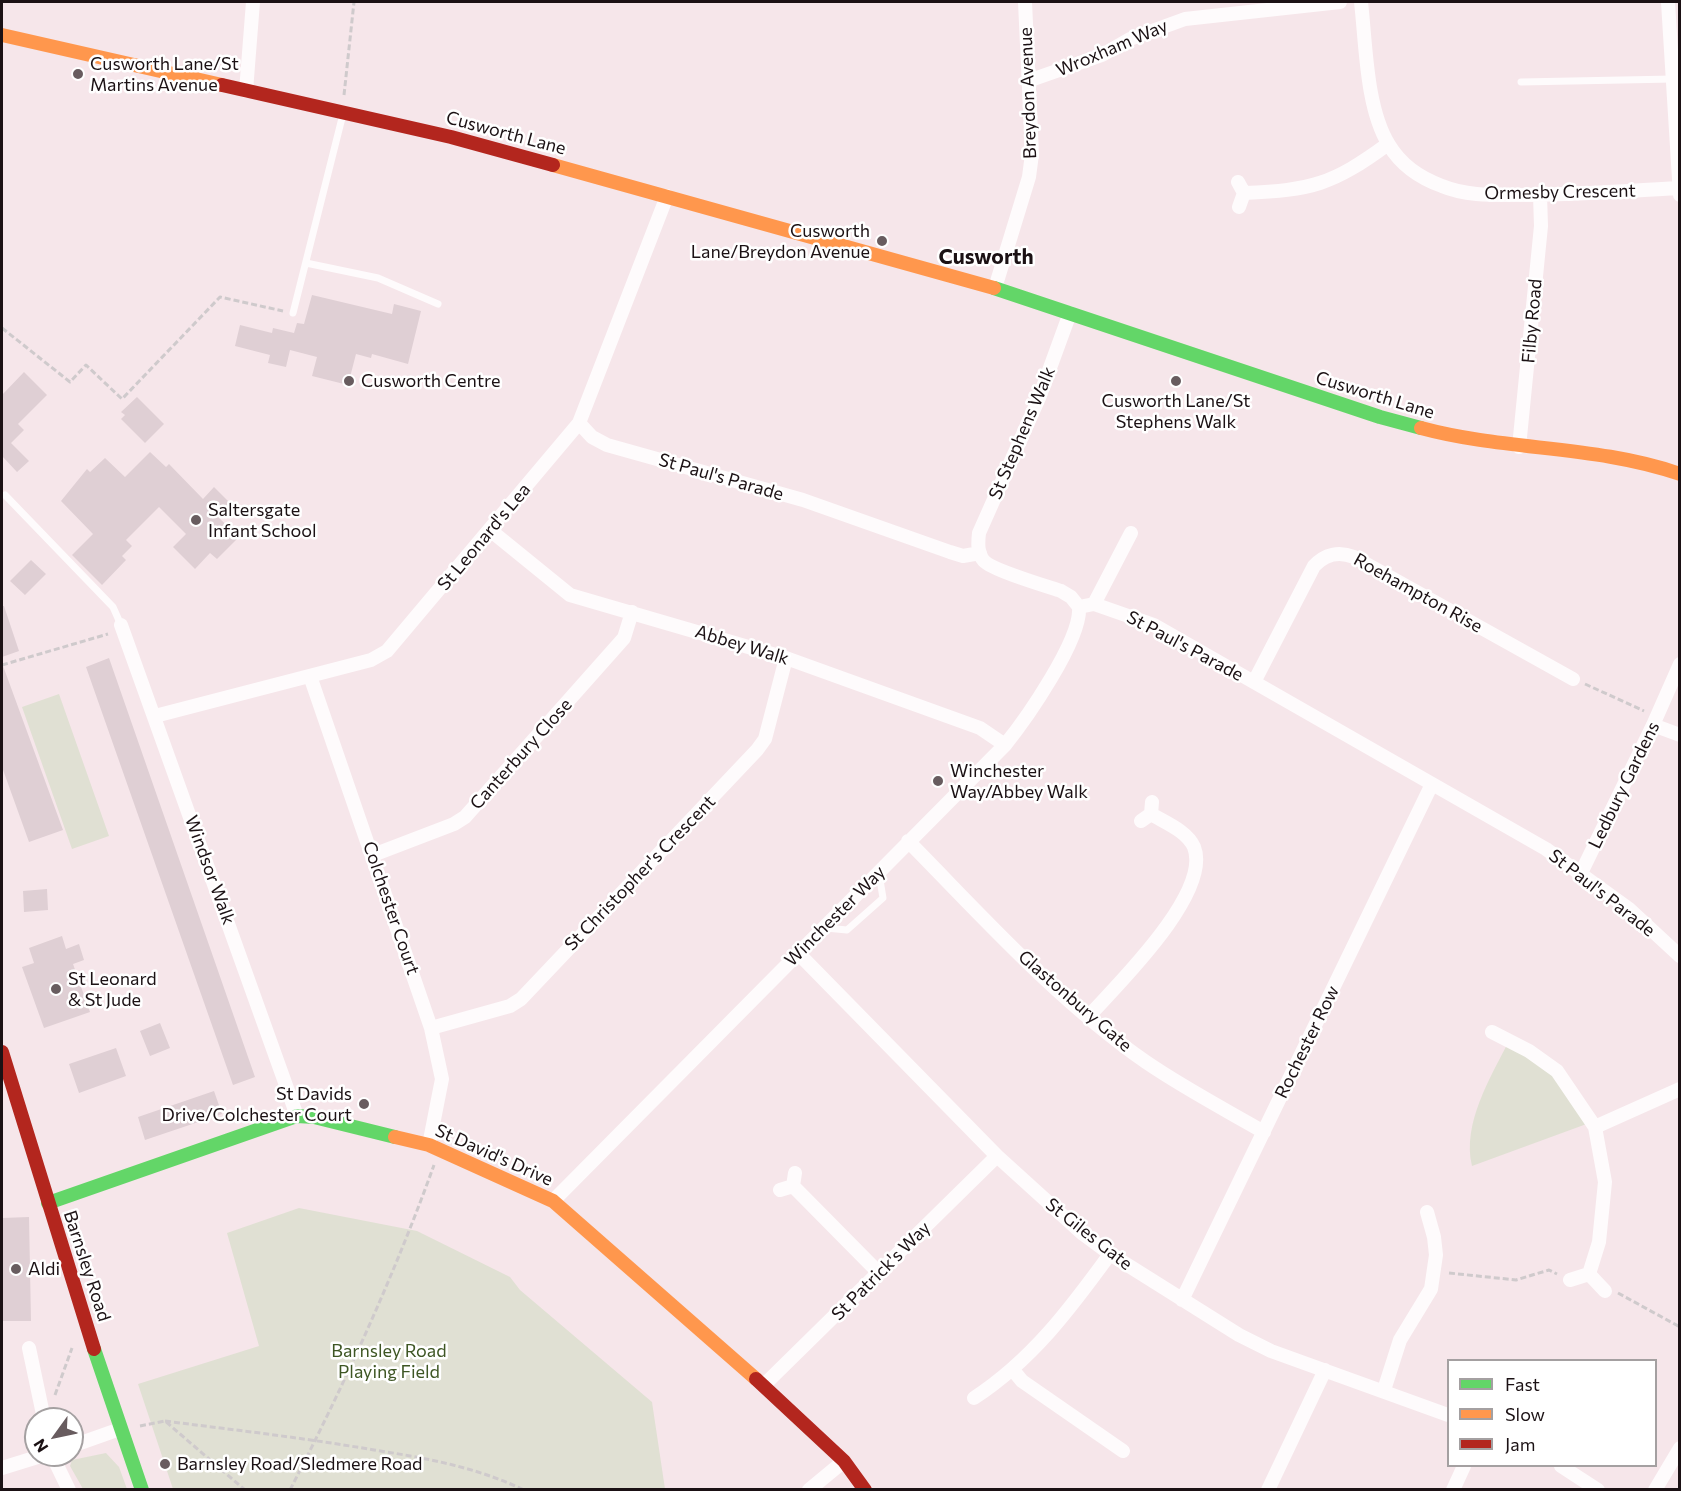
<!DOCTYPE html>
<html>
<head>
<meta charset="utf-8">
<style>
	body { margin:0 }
	#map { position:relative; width:1681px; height:1491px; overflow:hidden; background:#f6e6ea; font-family:Commissioner,sans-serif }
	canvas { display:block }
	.frame { position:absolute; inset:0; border:3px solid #1b1114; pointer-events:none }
	.legend { position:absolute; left:1447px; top:1359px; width:210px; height:108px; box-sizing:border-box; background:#fff; border:2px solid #a4a0a1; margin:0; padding:8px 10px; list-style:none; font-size:18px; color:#1b1114 }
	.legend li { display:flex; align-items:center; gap:12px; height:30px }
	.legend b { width:30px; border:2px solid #a4a0a1 }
	.north { position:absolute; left:24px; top:1407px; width:60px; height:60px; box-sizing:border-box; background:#fff; border:2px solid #a4a0a1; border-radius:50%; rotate:237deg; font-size:16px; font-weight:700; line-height:24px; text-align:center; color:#1b1114 }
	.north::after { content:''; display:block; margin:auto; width:21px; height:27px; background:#685c5f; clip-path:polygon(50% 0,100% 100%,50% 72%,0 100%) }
</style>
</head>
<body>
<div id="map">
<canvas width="1681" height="1491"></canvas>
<div class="frame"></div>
<ul class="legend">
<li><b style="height:8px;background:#63d668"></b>Fast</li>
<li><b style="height:8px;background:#ff974d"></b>Slow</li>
<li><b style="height:8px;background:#b3261e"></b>Jam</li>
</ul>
<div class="north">N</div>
</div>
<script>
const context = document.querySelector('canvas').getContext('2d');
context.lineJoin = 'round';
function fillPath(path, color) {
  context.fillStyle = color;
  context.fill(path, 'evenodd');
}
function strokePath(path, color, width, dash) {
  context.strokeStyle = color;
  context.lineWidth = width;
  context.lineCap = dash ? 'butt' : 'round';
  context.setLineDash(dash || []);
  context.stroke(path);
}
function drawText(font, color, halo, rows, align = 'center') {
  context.font = font + ' Commissioner,sans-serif';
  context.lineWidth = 5;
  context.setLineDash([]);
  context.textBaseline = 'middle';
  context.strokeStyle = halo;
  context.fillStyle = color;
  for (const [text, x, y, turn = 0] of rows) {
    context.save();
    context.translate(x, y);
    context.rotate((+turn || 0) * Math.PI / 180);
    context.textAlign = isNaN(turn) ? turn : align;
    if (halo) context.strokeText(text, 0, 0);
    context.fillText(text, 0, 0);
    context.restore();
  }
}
fillPath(new Path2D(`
	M 59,694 L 109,836 L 72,849 L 22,707 Z
	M 1509,1041 L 1557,1071 L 1592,1122 L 1472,1166 C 1462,1124 1490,1078 1509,1041 Z
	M 299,1208 L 417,1231 L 510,1277 L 520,1290 L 652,1402 L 665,1489 L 173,1489 L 138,1384 L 259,1346 L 227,1233 Z
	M 106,1453 L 119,1467 L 127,1489 L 83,1489 L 70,1466 L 72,1460 Z`), '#e0e0d3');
fillPath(new Path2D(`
	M 312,295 L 392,314 L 394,304 L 421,311 L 408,364 L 372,354 L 371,358 L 356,354 L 348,385 L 312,376 L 317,357 L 290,350 L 286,367 L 268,363 L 270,355 L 235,346 L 240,325 L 272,333 L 273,328 L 294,333 L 297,323 L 304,324 Z
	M 24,372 L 47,395 L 18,424 L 24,430 L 11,443 L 29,461 L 17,472 L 2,456 L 2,395 Z
	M 137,397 L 164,424 L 145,443 L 121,419 L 125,415 L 121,412 Z
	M 150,452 L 166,467 L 169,464 L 203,499 L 214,487 L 231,504 L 218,517 L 239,537 L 217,559 L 210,553 L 195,569 L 173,547 L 186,534 L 159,507 L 126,540 L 132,546 L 122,556 L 126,560 L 102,585 L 72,555 L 93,534 L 61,501 L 87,469 L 90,472 L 105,458 L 125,477 Z
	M 31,560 L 46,574 L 25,595 L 10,581 Z
	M 2,606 L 4,606 L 19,651 L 2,657 Z
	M 109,658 L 255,1077 L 233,1085 L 86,667 Z
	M 2,663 L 63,830 L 29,842 L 2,767 Z
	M 47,889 L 48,910 L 24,912 L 23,891 Z
	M 62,936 L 66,949 L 79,944 L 84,960 L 73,964 L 90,1012 L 44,1028 L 22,967 L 34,963 L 29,948 Z
	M 160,1023 L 170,1048 L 150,1056 L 140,1031 Z
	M 116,1048 L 126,1076 L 79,1093 L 69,1064 Z
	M 214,1091 L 222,1114 L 145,1140 L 138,1117 Z
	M 29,1217 L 31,1321 L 2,1321 L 2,1218 Z`), '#dfcfd4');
strokePath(new Path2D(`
	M 344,95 L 354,2
	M 2,328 L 70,382 L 86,365 L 122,399 L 220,297 L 283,311
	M 2,665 L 108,634
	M 1585,684 L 1644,711
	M 1449,1273 L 1516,1280 L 1549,1270 L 1557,1274
	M 1618,1293 L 1680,1327
	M 55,1395 L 72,1348
	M 165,1421 C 235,1430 305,1438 374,1450 C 426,1458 476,1467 524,1490
	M 140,1426 L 165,1421 L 245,1490
	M 290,1490 C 344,1385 394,1276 434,1165`), '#cfcacc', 3, [6, 3]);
strokePath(new Path2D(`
	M 1521,82 L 1673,79
	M 306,263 L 378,278 L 438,304
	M 293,313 L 343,114
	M 5,495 L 113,607 L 121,625
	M 826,928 L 847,930 L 883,898 L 879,874`), '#fefbfc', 7);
strokePath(new Path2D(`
	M 1361,2 C 1366,45 1366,108 1389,145 C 1401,165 1420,178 1442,186 C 1466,196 1493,195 1519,195 C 1572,195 1626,191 1679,188
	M 1668,2 L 1680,195
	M 1028,81 L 1102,55 L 1130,39 L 1185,19 L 1340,2
	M 246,91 L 253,2
	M 1238,182 L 1244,193 L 1239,207
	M 1244,193 C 1312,190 1332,185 1388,144
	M 995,288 L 1029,177 L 1032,154 L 1025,2
	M 1070,313 L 1039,398 L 979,533 C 978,542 977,553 984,561 C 992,570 1046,586 1061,591 L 1071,597 L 1079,607
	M 579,423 L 592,437 L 607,445 L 803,500 L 950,552 L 963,556 L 980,553
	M 1519,447 L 1541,226 L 1540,195
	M 490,530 L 570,595 L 786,658 L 980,728 L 1005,745
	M 1094,604 L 1131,533
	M 1079,607 L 1094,604 L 1154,625 L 1546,849 L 1629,909 L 1680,956
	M 121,625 L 297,1116
	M 310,676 L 431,1028 L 442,1079 L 429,1145
	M 1254,682 L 1314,566 C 1325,554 1339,551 1354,557 L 1573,679
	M 155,716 L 371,660 L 387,651 L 579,423 L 667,196
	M 1653,725 L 1680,735
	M 1141,821 L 1151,814 L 1152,802
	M 908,841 C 984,918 1057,1000 1146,1062 C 1184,1088 1224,1109 1264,1132
	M 373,855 L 454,824 L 465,817 L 624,638 L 632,612
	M 1581,873 L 1653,725 L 1680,664
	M 798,953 L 997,1156 L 1083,1234 L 1110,1254 L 1239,1335 L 1271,1351 L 1448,1415
	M 1088,1017 C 1117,985 1212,893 1194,847 C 1187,831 1166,823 1151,814
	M 431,1028 L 510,1006 L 521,999 L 757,750 L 765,739 L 786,658
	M 1492,1032 L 1529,1051 L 1557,1071 L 1595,1127 L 1605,1182 L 1599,1242 L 1589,1274
	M 1595,1127 L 1680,1089
	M 793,1186 L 879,1273
	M 780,1190 L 793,1186 L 795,1173
	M 553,1201 L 1005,745 C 1026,719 1082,639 1079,607
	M 1570,1280 L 1589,1274 L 1605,1291
	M 1182,1300 L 1432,784
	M 29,1348 L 44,1419
	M 1013,1370 L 1022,1381 L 1123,1451
	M 764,1385 L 997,1156
	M 1384,1390 L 1400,1340 L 1431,1289 L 1436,1255 L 1434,1237 L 1427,1212
	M 974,1398 C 1032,1360 1070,1309 1110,1254
	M 72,1446 L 120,1429
	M 52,1455 L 69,1490
	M 1561,1466 L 1598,1490
	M 2,1468 L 44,1455
	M 809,1490 L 844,1461
	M 1268,1490 L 1325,1370
	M 1453,1490 L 1464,1466
	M 1655,1490 L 1680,1448`), '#fefbfc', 14);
strokePath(new Path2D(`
	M 994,288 L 1380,417 L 1421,428
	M 48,1203 L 297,1116 L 314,1117 L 395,1137
	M 94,1349 L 142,1490`), '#63d668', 14);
strokePath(new Path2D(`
	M 2,35 L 222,85
	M 553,165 L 994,288
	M 1421,428 C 1506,451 1597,445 1680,474
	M 395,1137 L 429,1145 L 553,1201 L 756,1379`), '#ff974d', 14);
strokePath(new Path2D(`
	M 222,85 L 451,137 L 553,165
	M 2,1052 L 94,1349
	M 756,1379 L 844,1461 L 865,1490`), '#b3261e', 14);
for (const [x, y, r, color] of [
	[78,74,6,"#685c5f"],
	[882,241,6,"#685c5f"],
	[349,381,6,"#685c5f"],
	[1176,381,6,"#685c5f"],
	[196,520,6,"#685c5f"],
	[938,781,6,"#685c5f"],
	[56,989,6,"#685c5f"],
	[364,1104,6,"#685c5f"],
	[16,1269,6,"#685c5f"],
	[165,1464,6,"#685c5f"]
]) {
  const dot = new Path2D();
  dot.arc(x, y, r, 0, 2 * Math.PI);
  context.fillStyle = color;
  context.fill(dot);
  strokePath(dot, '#fff', 2);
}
drawText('18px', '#1b1114', '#fff', [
	["Wroxham Way",1112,48,-23],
	["Breydon Avenue",1028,93,-92],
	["Cusworth Lane",506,133,15],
	["Ormesby Crescent",1560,192,-1],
	["Filby Road",1532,321,-85],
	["Cusworth Lane",1375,395,17],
	["St Stephens Walk",1022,433,-67],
	["St Paul's Parade",721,477,16],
	["St Leonard's Lea",484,537,-50],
	["Roehampton Rise",1418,593,29],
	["Abbey Walk",742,645,17],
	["St Paul's Parade",1185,646,28],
	["Canterbury Close",521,754,-48],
	["Ledbury Gardens",1624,785,-64],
	["Windsor Walk",210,870,70],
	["St Christopher's Crescent",640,873,-46],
	["St Paul's Parade",1602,893,38],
	["Colchester Court",391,908,71],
	["Winchester Way",835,916,-45],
	["Glastonbury Gate",1075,1001,41],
	["Rochester Row",1307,1042,-64],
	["St David's Drive",494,1155,24],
	["St Giles Gate",1089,1234,38],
	["Barnsley Road",87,1266,72],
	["St Patrick's Way",881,1271,-45]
]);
drawText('18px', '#1b1114', '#fff', [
	["Cusworth Lane/St",90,64],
	["Martins Avenue",90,85],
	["Cusworth",870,231,"right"],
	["Lane/Breydon Avenue",870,252,"right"],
	["Cusworth Centre",361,381],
	["Cusworth Lane/St",1176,401,"center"],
	["Stephens Walk",1176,422,"center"],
	["Saltersgate",208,510],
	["Infant School",208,531],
	["Winchester",950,771],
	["Way/Abbey Walk",950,792],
	["St Leonard",68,979],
	["& St Jude",68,1000],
	["St Davids",352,1094,"right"],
	["Drive/Colchester Court",352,1115,"right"],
	["Aldi",28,1269],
	["Barnsley Road/Sledmere Road",177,1464]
], 'left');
drawText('18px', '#3e5624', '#fff', [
	["Barnsley Road",389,1351],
	["Playing Field",389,1372]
]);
drawText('bold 21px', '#1b1114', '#fff', [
	["Cusworth",986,257]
]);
</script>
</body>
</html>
